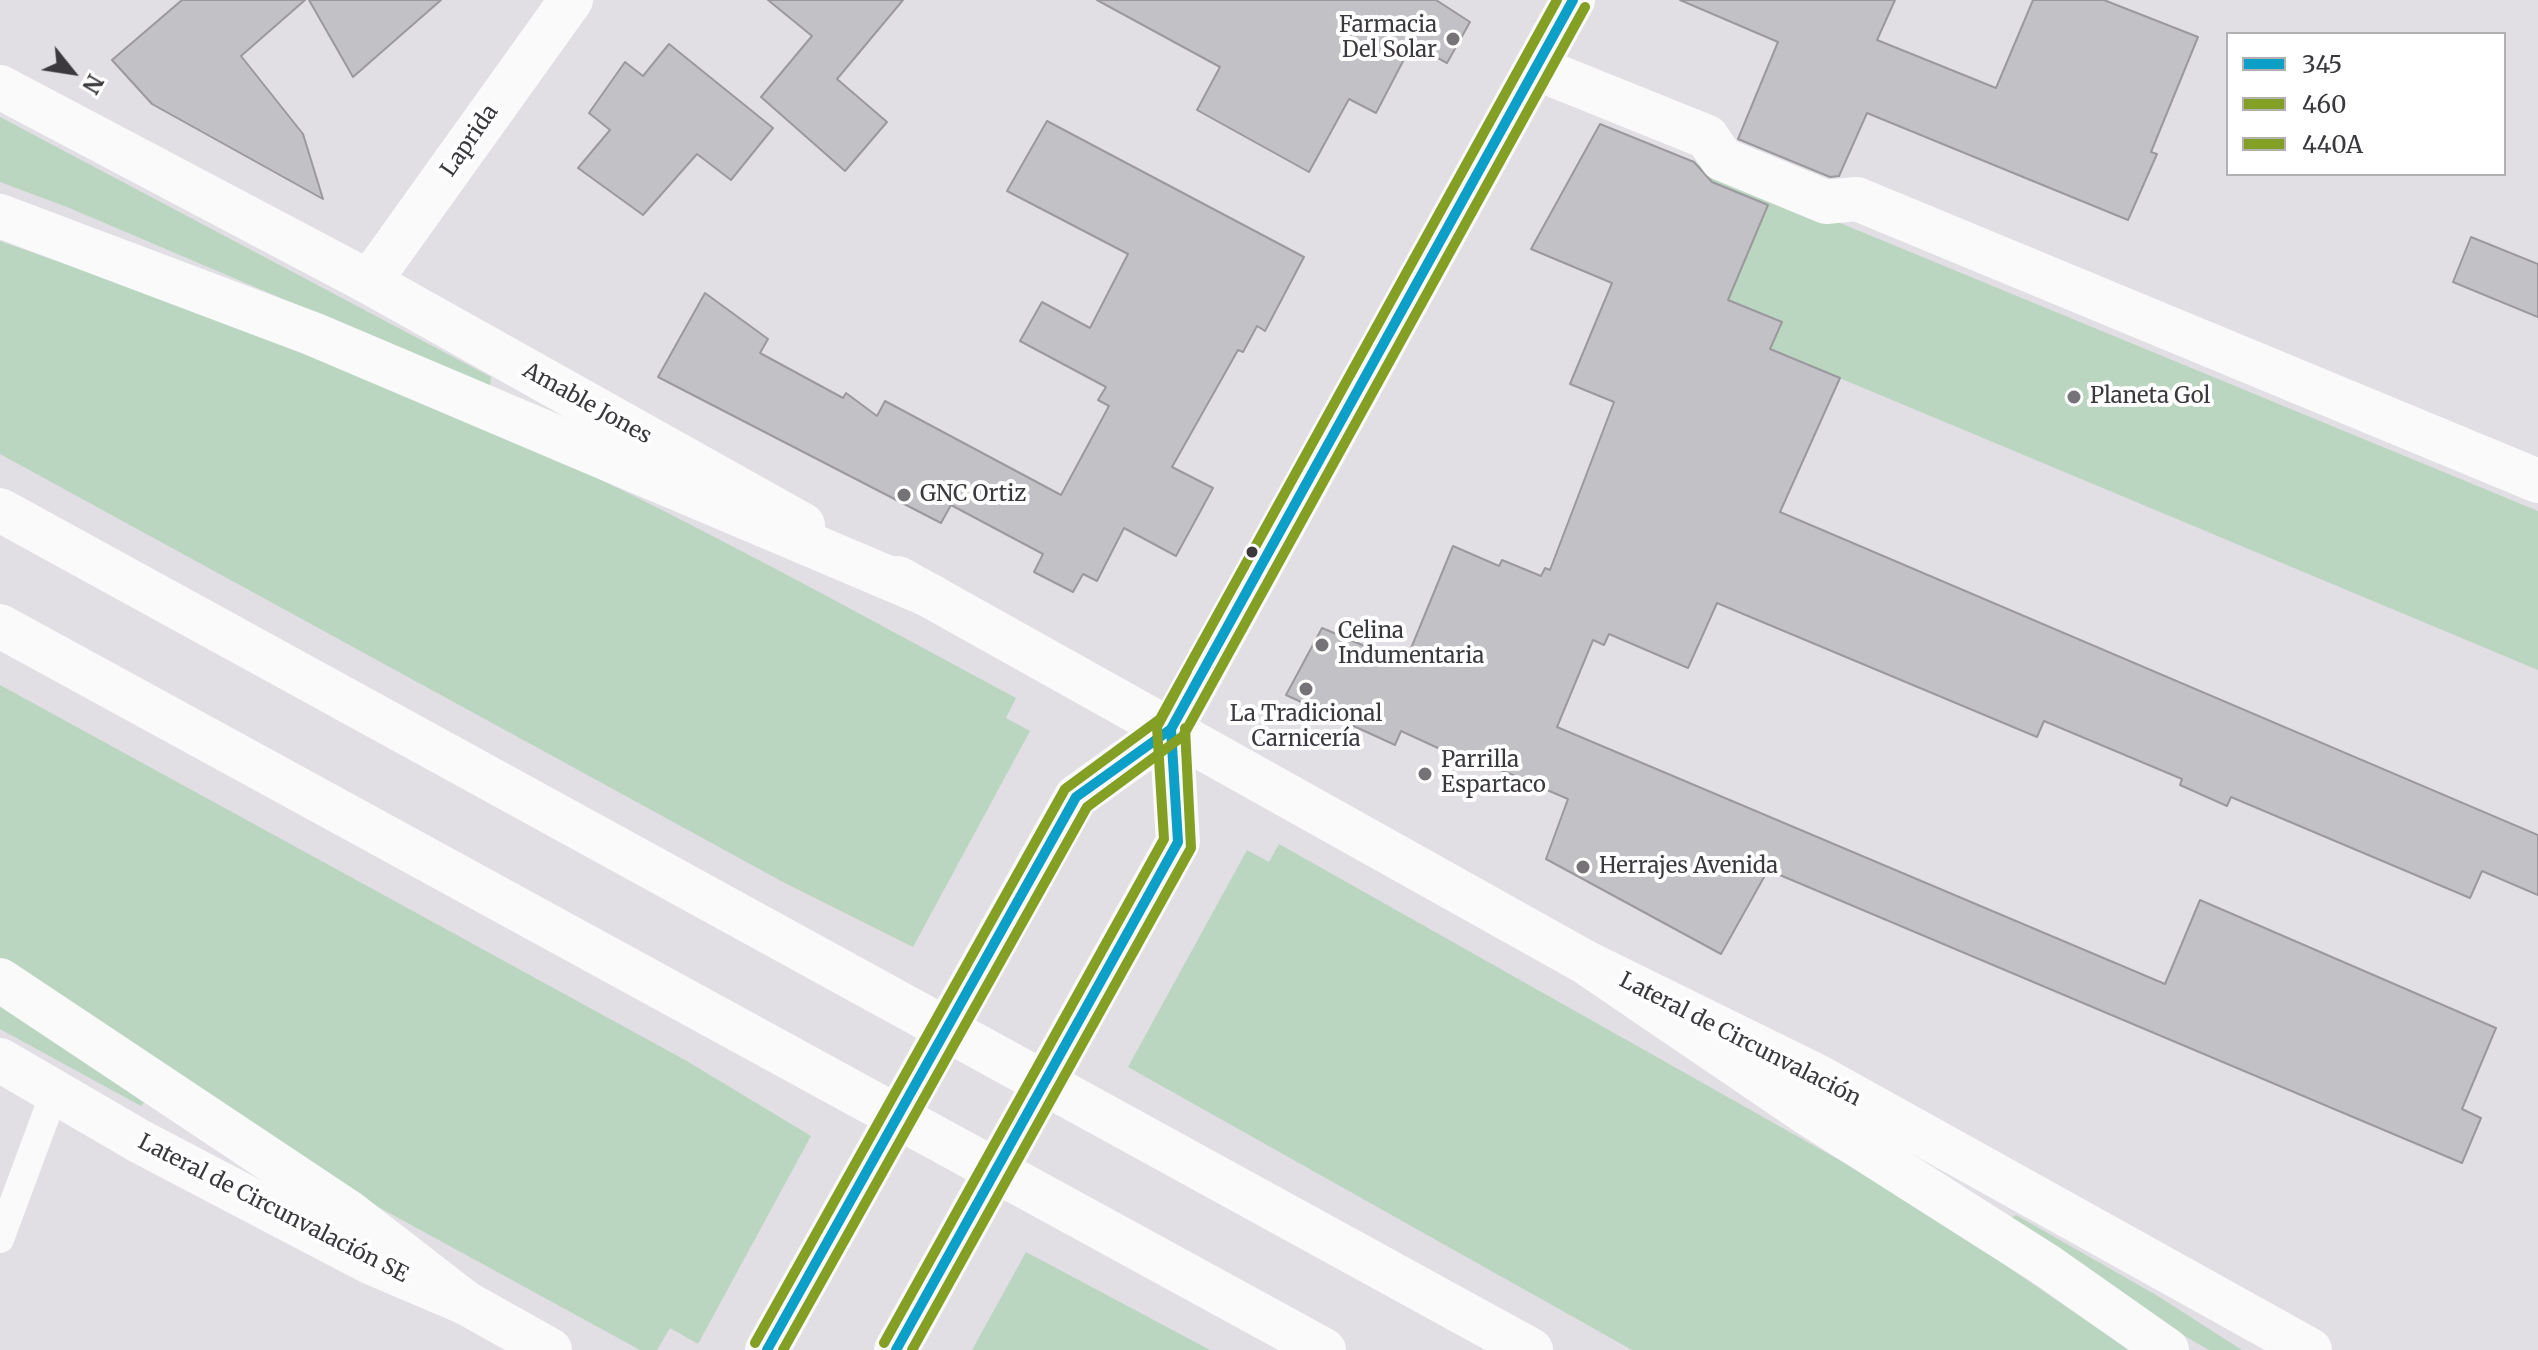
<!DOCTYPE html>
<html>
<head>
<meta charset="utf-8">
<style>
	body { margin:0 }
	#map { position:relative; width:2538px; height:1350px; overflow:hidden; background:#e1dfe4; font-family:Merriweather,serif }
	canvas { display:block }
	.legend { position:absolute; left:2226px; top:32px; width:280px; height:144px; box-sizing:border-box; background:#fff; border:2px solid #b1b0b2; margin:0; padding:10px 14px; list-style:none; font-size:24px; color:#3b393e }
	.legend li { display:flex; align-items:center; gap:16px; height:40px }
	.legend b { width:40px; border:2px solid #b1b0b2 }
	.north { position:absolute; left:32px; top:32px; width:80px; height:80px; -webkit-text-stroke:6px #fff; paint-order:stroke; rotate:120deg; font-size:22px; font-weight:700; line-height:32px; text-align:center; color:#3b393e }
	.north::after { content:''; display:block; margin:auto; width:28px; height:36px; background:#3b393e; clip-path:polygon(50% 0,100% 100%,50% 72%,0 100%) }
</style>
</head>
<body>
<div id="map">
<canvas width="2538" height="1350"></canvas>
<ul class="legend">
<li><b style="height:10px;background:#0c9fc8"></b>345</li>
<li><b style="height:10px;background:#84a024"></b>460</li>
<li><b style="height:10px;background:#84a024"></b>440A</li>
</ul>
<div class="north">N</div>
</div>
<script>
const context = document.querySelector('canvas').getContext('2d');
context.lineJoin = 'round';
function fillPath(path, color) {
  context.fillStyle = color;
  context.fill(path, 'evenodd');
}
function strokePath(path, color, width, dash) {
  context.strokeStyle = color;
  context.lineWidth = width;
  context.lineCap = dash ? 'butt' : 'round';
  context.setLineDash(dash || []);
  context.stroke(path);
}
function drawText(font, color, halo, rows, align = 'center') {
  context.font = font + ' Merriweather,serif';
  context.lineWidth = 8;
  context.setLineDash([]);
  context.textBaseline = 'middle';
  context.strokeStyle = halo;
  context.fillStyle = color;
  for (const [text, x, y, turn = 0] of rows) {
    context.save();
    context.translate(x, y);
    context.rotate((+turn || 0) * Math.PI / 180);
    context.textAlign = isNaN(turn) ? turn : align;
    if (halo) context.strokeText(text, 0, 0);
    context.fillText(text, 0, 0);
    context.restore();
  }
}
fillPath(new Path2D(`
	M 0,117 L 491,377 L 490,387 L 67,207 L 0,182 Z
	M 1600,124 L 2538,511 L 2538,670 L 1531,249 Z
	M 0,241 C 125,285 251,327 374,377 C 596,468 806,585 1016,698 L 1006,718 L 1030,731 L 913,947 L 783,882 L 0,454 Z
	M 0,685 L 685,1060 L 811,1136 L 698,1344 L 670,1328 L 657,1350 L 640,1350 L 371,1203 L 0,960 Z
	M 1279,844 L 1912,1201 L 2129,1350 L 1632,1350 L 1128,1067 L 1247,850 L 1269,862 Z
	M 0,1005 L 144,1102 L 141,1106 L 0,1029 Z
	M 2016,1215 L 2156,1295 L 2242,1350 L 2209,1350 L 2145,1313 L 2011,1218 Z
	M 1026,1252 L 1210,1350 L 972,1350 Z`), '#bad5c0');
const building = new Path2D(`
	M 182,0 L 305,0 L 241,56 L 303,134 L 323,199 L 152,104 L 112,60 Z
	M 309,0 L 441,0 L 353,77 Z
	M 768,0 L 903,0 L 837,79 L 887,122 L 845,171 L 761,97 L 812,36 Z
	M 1097,0 L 1436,0 L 1470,22 L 1447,63 L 1412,44 L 1376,113 L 1349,99 L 1309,172 L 1197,110 L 1220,67 Z
	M 1680,0 L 1895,0 L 1877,40 L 1996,88 L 2033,0 L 2104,0 L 2198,37 L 2151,152 L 2157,154 L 2128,220 L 1867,113 L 1839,176 L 1830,177 L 1738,139 L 1778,42 Z
	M 669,44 L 773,128 L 731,180 L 697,154 L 643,215 L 578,168 L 610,130 L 589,113 L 625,62 L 643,76 Z
	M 1047,121 L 1304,257 L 1265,331 L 1257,326 L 1243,352 L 1238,350 L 1172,467 L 1213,488 L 1176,556 L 1124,528 L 1097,581 L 1083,574 L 1073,592 L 1034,572 L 1043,554 L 951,505 L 941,523 L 658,377 L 705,293 L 768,339 L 760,353 L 843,398 L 846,393 L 877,416 L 885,401 L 1061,495 L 1109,406 L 1098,400 L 1106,387 L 1020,341 L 1042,302 L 1090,328 L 1128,254 L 1007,191 Z
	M 1600,124 L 1694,162 L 1712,182 L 1768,205 L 1728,300 L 1782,322 L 1770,349 L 1840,378 L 1780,512 L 2538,835 L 2538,895 L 2482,871 L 2470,898 L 2231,797 L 2227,806 L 2180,785 L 2182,779 L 2044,721 L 2037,737 L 1717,603 L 1688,668 L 1609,634 L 1604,645 L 1593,640 L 1557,727 L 2165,984 L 2200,900 L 2496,1028 L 2462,1109 L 2481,1118 L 2462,1163 L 1768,870 L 1721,954 L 1546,859 L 1568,799 L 1466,755 L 1464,760 L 1401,731 L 1395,745 L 1286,695 L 1322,628 L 1405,663 L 1453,546 L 1499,566 L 1502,560 L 1541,576 L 1545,568 L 1550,570 L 1614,402 L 1570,384 L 1612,283 L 1531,249 Z
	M 2471,237 L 2538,264 L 2538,317 L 2453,282 Z`);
fillPath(building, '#c2c1c5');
strokePath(building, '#9b999e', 2);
strokePath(new Path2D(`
	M 0,1239 L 55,1091`), '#fafafb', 28);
strokePath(new Path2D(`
	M 1536,68 L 1707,137 L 1722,159 L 1826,202 L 1857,199 L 2538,481
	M 369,282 L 571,0`), '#fafafb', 44);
strokePath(new Path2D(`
	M 0,87 L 369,282 L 803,525
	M 898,578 L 1585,962 L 1817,1076 L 2310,1350
	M 0,1060 L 139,1141 L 301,1226 L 372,1263 L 466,1303 L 550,1350`), '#fafafb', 44);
strokePath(new Path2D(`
	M 767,1350 L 1076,797 L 1171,729 L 1573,0
	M 896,1350 L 1178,842 L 1171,729`), '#fafafb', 44);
strokePath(new Path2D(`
	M 0,216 L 313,334 L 931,596
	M 0,510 L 1531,1350
	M 0,626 L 1324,1350
	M 1585,962 L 1807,1113 L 2046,1265 L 2167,1350
	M 0,980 L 347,1211 L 466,1303`), '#fafafb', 44);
strokePath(new Path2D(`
	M 767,1350 L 1076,797 L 1171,729 L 1573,0
	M 896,1350 L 1178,842 L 1171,729 L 1199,678`), '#0c9fc8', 10);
strokePath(new Path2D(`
	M 783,1350 L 1087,807 L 1183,736 L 1585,7
	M 912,1350 L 1191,848 L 1185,728`), '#84a024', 10);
strokePath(new Path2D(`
	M 755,1343 L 1065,789 L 1160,719 L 1557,0
	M 884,1343 L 1164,839 L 1157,727 L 1187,671`), '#84a024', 10);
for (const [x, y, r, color] of [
	[1453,39,8,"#757378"],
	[2074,397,8,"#757378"],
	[904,495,8,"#757378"],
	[1252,552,7,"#3b393e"],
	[1322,645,8,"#757378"],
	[1306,689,8,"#757378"],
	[1425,774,8,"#757378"],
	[1583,867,8,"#757378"]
]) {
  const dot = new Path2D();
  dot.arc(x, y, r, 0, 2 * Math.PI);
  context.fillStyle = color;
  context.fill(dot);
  strokePath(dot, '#fff', 3);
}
drawText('22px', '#3b393e', '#fff', [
	["Farmacia",1437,26,"right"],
	["Del Solar",1437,51,"right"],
	["Planeta Gol",2090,397],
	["GNC Ortiz",920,495],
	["Celina",1338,632],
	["Indumentaria",1338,657],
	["La Tradicional",1306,715,"center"],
	["Carnicería",1306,740,"center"],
	["Parrilla",1441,761],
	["Espartaco",1441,786],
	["Herrajes Avenida",1599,867]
], 'left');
drawText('22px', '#3b393e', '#fff', [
	["Laprida",470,141,-55],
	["Amable Jones",587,404,29],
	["Lateral de Circunvalación",1740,1040,27],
	["Lateral de Circunvalación SE",273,1209,27]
]);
</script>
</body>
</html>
